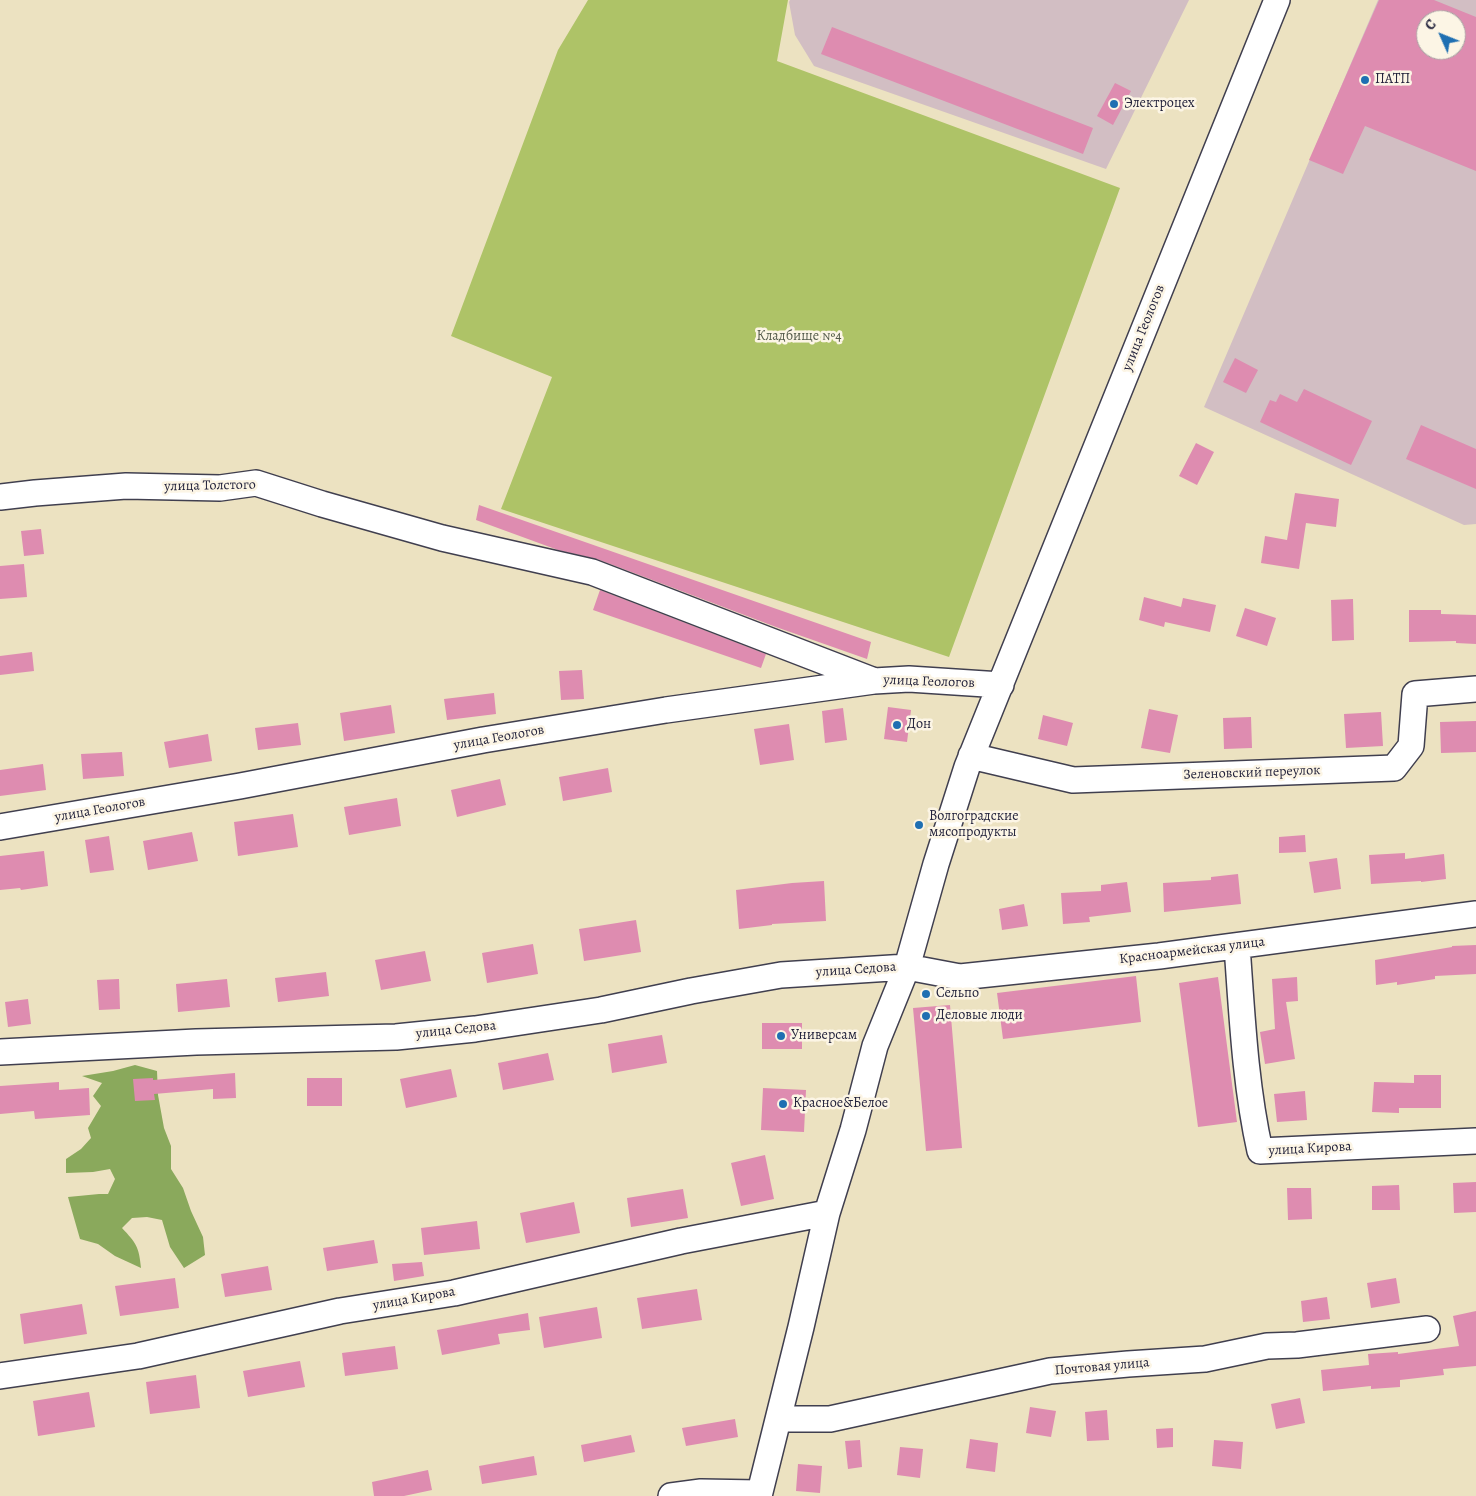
<!DOCTYPE html>
<html>
<head>
<meta charset="utf-8">
<style>
	body { margin:0 }
	#map { position:relative; width:1476px; height:1496px; overflow:hidden; background:#ece2c1; font-family:Alegreya,serif }
	canvas { display:block }
	.north { position:absolute; left:1416px; top:10px; width:50px; height:50px; box-sizing:border-box; background:#fcf5e5; border:1px solid #a5a1a1; border-radius:50%; rotate:314deg; font-size:14px; font-weight:700; line-height:20px; text-align:center; color:#22223b }
	.north::after { content:''; display:block; margin:auto; width:18px; height:22px; background:#1f6fb2; clip-path:polygon(50% 0,100% 100%,50% 72%,0 100%) }
</style>
</head>
<body>
<div id="map">
<canvas width="1476" height="1496"></canvas>
<div class="north">С</div>
</div>
<script>
const context = document.querySelector('canvas').getContext('2d');
context.lineJoin = 'round';
function fillPath(path, color) {
  context.fillStyle = color;
  context.fill(path, 'evenodd');
}
function strokePath(path, color, width, dash) {
  context.strokeStyle = color;
  context.lineWidth = width;
  context.lineCap = dash ? 'butt' : 'round';
  context.setLineDash(dash || []);
  context.stroke(path);
}
function drawText(font, color, halo, rows, align = 'center') {
  context.font = font + ' Alegreya,serif';
  context.lineWidth = 5;
  context.setLineDash([]);
  context.textBaseline = 'middle';
  context.strokeStyle = halo;
  context.fillStyle = color;
  for (const [text, x, y, turn = 0] of rows) {
    context.save();
    context.translate(x, y);
    context.rotate((+turn || 0) * Math.PI / 180);
    context.textAlign = isNaN(turn) ? turn : align;
    if (halo) context.strokeText(text, 0, 0);
    context.fillText(text, 0, 0);
    context.restore();
  }
}
fillPath(new Path2D(`
	M 790,0 L 1189,0 L 1106,169 L 814,66 L 795,35 L 789,2 Z
	M 1378,0 L 1476,0 L 1476,524 L 1464,525 L 1204,407 ZM 1426,20 L 1456,20 L 1456,50 L 1426,50 Z`), '#d2bec3');
fillPath(new Path2D(`
	M 588,0 L 788,0 L 777,61 L 1120,188 L 949,657 L 501,509 L 552,377 L 451,336 L 558,50 Z`), '#aec367');
fillPath(new Path2D(`
	M 135,1065 L 157,1071 L 158,1095 L 164,1128 L 171,1146 L 171,1169 L 183,1188 L 191,1211 L 203,1237 L 205,1255 L 184,1268 L 170,1247 L 162,1220 L 147,1217 L 132,1218 L 122,1228 C 136,1243 139,1246 141,1268 L 115,1256 L 98,1244 L 80,1239 L 68,1197 L 99,1194 L 108,1194 L 115,1179 L 110,1169 L 93,1172 L 66,1173 L 66,1159 L 81,1149 L 91,1138 L 88,1128 L 101,1106 L 93,1096 L 102,1083 L 82,1076 L 113,1071 Z`), '#8aa95c');
fillPath(new Path2D(`
	M 1379,0 L 1434,0 L 1476,17 L 1476,171 L 1365,126 L 1343,174 L 1309,160 ZM 1426,20 L 1456,20 L 1456,50 L 1426,50 Z
	M 832,27 L 1093,128 L 1083,154 L 821,54 Z
	M 1115,83 L 1131,91 L 1113,125 L 1097,116 Z
	M 1235,358 L 1258,370 L 1246,393 L 1223,382 Z
	M 1304,389 L 1372,421 L 1351,465 L 1260,422 L 1270,400 L 1276,402 L 1280,394 L 1297,402 Z
	M 1421,425 L 1476,449 L 1476,489 L 1406,459 Z
	M 1196,443 L 1214,452 L 1197,485 L 1179,476 Z
	M 1295,493 L 1339,499 L 1336,527 L 1306,523 L 1299,569 L 1261,563 L 1265,536 L 1287,540 Z
	M 479,505 L 871,642 L 867,659 L 776,627 L 597,559 L 558,550 L 476,520 Z
	M 41,529 L 44,554 L 24,556 L 21,531 Z
	M 24,564 L 27,597 L 0,599 L 0,566 Z
	M 600,590 L 766,654 L 761,668 L 593,610 Z
	M 1144,597 L 1181,607 L 1183,598 L 1216,605 L 1210,632 L 1165,622 L 1164,627 L 1139,620 Z
	M 1353,599 L 1354,640 L 1332,641 L 1331,600 Z
	M 1245,608 L 1276,618 L 1267,646 L 1236,636 Z
	M 1409,610 L 1441,610 L 1441,614 L 1476,615 L 1476,644 L 1456,643 L 1456,641 L 1409,642 Z
	M 32,652 L 34,671 L 0,675 L 0,656 Z
	M 582,670 L 584,699 L 561,700 L 559,671 Z
	M 494,693 L 496,714 L 447,720 L 444,699 Z
	M 391,705 L 395,733 L 344,741 L 340,713 Z
	M 888,707 L 911,710 L 907,742 L 884,739 Z
	M 843,708 L 847,740 L 825,743 L 822,711 Z
	M 1149,709 L 1178,715 L 1170,753 L 1141,748 Z
	M 1381,712 L 1383,746 L 1346,748 L 1344,714 Z
	M 1043,715 L 1073,723 L 1067,746 L 1038,739 Z
	M 1251,717 L 1252,748 L 1224,749 L 1223,718 Z
	M 1476,721 L 1476,752 L 1441,753 L 1440,722 Z
	M 298,723 L 301,745 L 258,750 L 255,728 Z
	M 789,724 L 794,760 L 760,765 L 754,729 Z
	M 208,734 L 212,761 L 169,768 L 164,742 Z
	M 122,752 L 124,776 L 83,779 L 81,754 Z
	M 43,764 L 46,790 L 0,796 L 0,770 Z
	M 608,768 L 612,792 L 563,801 L 559,777 Z
	M 500,779 L 506,805 L 457,817 L 451,790 Z
	M 397,798 L 401,826 L 349,835 L 344,807 Z
	M 293,814 L 298,847 L 238,856 L 234,822 Z
	M 192,832 L 198,861 L 148,870 L 143,841 Z
	M 1305,835 L 1306,852 L 1279,853 L 1279,837 Z
	M 109,836 L 114,870 L 90,873 L 85,840 Z
	M 44,851 L 48,886 L 21,890 L 20,888 L 0,890 L 0,856 Z
	M 1405,853 L 1405,859 L 1444,854 L 1446,879 L 1421,882 L 1421,881 L 1371,884 L 1369,855 Z
	M 1337,858 L 1341,889 L 1314,893 L 1309,862 Z
	M 1238,874 L 1241,904 L 1164,912 L 1163,883 L 1211,880 L 1211,877 Z
	M 824,881 L 826,921 L 772,924 L 772,925 L 739,929 L 736,890 L 792,883 Z
	M 1127,882 L 1131,912 L 1089,917 L 1090,922 L 1063,924 L 1061,893 L 1101,891 L 1101,885 Z
	M 1024,904 L 1028,926 L 1002,930 L 999,909 Z
	M 636,920 L 641,952 L 584,961 L 579,929 Z
	M 533,944 L 538,974 L 487,983 L 482,953 Z
	M 1476,945 L 1476,974 L 1435,976 L 1435,979 L 1397,985 L 1397,982 L 1376,985 L 1375,960 L 1452,947 L 1452,946 Z
	M 425,951 L 431,981 L 381,990 L 375,960 Z
	M 326,972 L 329,996 L 278,1002 L 275,978 Z
	M 1136,976 L 1141,1022 L 1003,1039 L 997,993 Z
	M 1218,977 L 1237,1122 L 1198,1127 L 1179,983 Z
	M 1297,977 L 1298,1001 L 1286,1002 L 1295,1059 L 1265,1064 L 1260,1032 L 1275,1029 L 1272,979 Z
	M 119,979 L 120,1009 L 99,1010 L 97,980 Z
	M 227,979 L 230,1007 L 178,1012 L 176,984 Z
	M 28,999 L 31,1024 L 8,1027 L 5,1002 Z
	M 950,1005 L 962,1148 L 926,1151 L 913,1008 Z
	M 762,1023 L 802,1023 L 802,1049 L 762,1049 Z
	M 662,1035 L 667,1063 L 612,1073 L 608,1044 Z
	M 548,1053 L 554,1080 L 503,1090 L 498,1063 Z
	M 451,1069 L 457,1097 L 406,1108 L 400,1079 Z
	M 235,1073 L 236,1098 L 213,1099 L 213,1089 L 154,1094 L 155,1100 L 135,1101 L 133,1079 L 153,1078 L 153,1080 Z
	M 1414,1075 L 1441,1075 L 1441,1108 L 1399,1108 L 1399,1113 L 1372,1112 L 1374,1082 L 1414,1083 Z
	M 307,1078 L 342,1078 L 342,1106 L 307,1106 Z
	M 59,1082 L 59,1090 L 89,1088 L 90,1115 L 35,1119 L 34,1111 L 0,1114 L 0,1086 Z
	M 763,1088 L 806,1090 L 804,1132 L 761,1130 Z
	M 1305,1091 L 1307,1120 L 1277,1122 L 1274,1094 Z
	M 765,1155 L 774,1199 L 741,1206 L 731,1163 Z
	M 1476,1182 L 1476,1212 L 1454,1213 L 1453,1183 Z
	M 1399,1185 L 1400,1210 L 1372,1210 L 1372,1186 Z
	M 1287,1188 L 1311,1188 L 1312,1219 L 1288,1220 Z
	M 683,1189 L 688,1218 L 631,1227 L 627,1198 Z
	M 574,1202 L 580,1233 L 526,1243 L 520,1213 Z
	M 477,1221 L 480,1249 L 424,1255 L 421,1228 Z
	M 374,1240 L 378,1263 L 327,1271 L 323,1248 Z
	M 422,1262 L 424,1276 L 394,1281 L 392,1264 Z
	M 268,1266 L 272,1290 L 225,1297 L 221,1274 Z
	M 175,1278 L 179,1308 L 120,1316 L 115,1286 Z
	M 1396,1278 L 1400,1303 L 1371,1308 L 1367,1283 Z
	M 697,1289 L 702,1320 L 642,1329 L 637,1298 Z
	M 1327,1297 L 1330,1319 L 1303,1322 L 1301,1301 Z
	M 82,1304 L 87,1334 L 24,1344 L 20,1314 Z
	M 597,1307 L 602,1338 L 544,1348 L 539,1317 Z
	M 1476,1311 L 1476,1366 L 1443,1369 L 1444,1375 L 1400,1380 L 1400,1387 L 1371,1389 L 1371,1386 L 1323,1391 L 1321,1370 L 1369,1365 L 1368,1354 L 1398,1352 L 1398,1354 L 1459,1346 L 1453,1316 Z
	M 528,1313 L 530,1330 L 498,1334 L 500,1344 L 442,1355 L 437,1330 Z
	M 395,1346 L 398,1369 L 345,1376 L 342,1353 Z
	M 300,1361 L 305,1387 L 248,1397 L 243,1371 Z
	M 196,1375 L 200,1408 L 150,1414 L 146,1382 Z
	M 89,1392 L 95,1427 L 38,1436 L 33,1401 Z
	M 1300,1398 L 1305,1423 L 1276,1429 L 1271,1404 Z
	M 1030,1407 L 1056,1411 L 1051,1437 L 1026,1433 Z
	M 1107,1410 L 1109,1440 L 1087,1441 L 1085,1412 Z
	M 735,1419 L 738,1437 L 686,1446 L 682,1428 Z
	M 1173,1428 L 1173,1447 L 1157,1448 L 1156,1429 Z
	M 631,1435 L 635,1452 L 584,1462 L 581,1445 Z
	M 970,1439 L 998,1443 L 995,1472 L 966,1468 Z
	M 860,1440 L 862,1467 L 848,1469 L 845,1441 Z
	M 1214,1440 L 1243,1442 L 1241,1469 L 1212,1466 Z
	M 900,1447 L 923,1449 L 920,1478 L 897,1475 Z
	M 534,1456 L 537,1475 L 482,1484 L 479,1466 Z
	M 798,1464 L 822,1466 L 820,1493 L 796,1491 Z
	M 428,1470 L 432,1490 L 404,1496 L 374,1496 L 372,1482 Z`), '#de8cb0');
const minor = new Path2D(`
	M 0,497 L 35,493 L 126,486 L 220,488 L 256,483 L 322,504 L 442,538 L 592,572 L 872,680
	M 971,756 L 1073,780 L 1394,768 L 1411,746 L 1415,694 L 1476,689
	M 0,827 L 240,786 L 483,740 L 666,710 L 874,681 L 909,679 L 1001,685
	M 1237,946 C 1242,1014 1245,1084 1260,1151 L 1476,1141
	M 0,1052 L 196,1042 L 396,1037 L 475,1029 L 601,1010 L 691,991 L 781,975 L 907,967 L 960,977 L 1159,956 L 1476,914
	M 0,1376 L 138,1356 L 340,1311 L 454,1293 L 681,1241 L 827,1213
	M 779,1419 L 830,1419 L 1050,1371 L 1128,1364 L 1205,1359 L 1267,1346 L 1297,1345 L 1427,1329
	M 671,1496 L 701,1492 L 759,1493
	M 759,1496 L 801,1327 L 827,1213 L 853,1130 L 875,1046 L 907,967 L 936,864 L 967,767 L 1277,0`);
strokePath(minor, '#403f4f', 28);
strokePath(minor, '#fff', 25);
for (const [x, y, r, color] of [
	[1365,80,5,"#1f6fb2"],
	[1114,104,5,"#1f6fb2"],
	[897,725,5,"#1f6fb2"],
	[919,825,5,"#1f6fb2"],
	[926,994,5,"#1f6fb2"],
	[926,1016,5,"#1f6fb2"],
	[781,1036,5,"#1f6fb2"],
	[783,1104,5,"#1f6fb2"]
]) {
  const dot = new Path2D();
  dot.arc(x, y, r, 0, 2 * Math.PI);
  context.fillStyle = color;
  context.fill(dot);
  strokePath(dot, '#fcf5e5', 2);
}
drawText('14px', '#22223b', '#fcf5e5', [
	["ПАТП",1375,80],
	["Электроцех",1124,104],
	["Дон",907,725],
	["Волгоградские",929,817],
	["мясопродукты",929,833],
	["Сельпо",936,994],
	["Деловые люди",936,1016],
	["Универсам",791,1036],
	["Красное&Белое",793,1104]
], 'left');
drawText('14px', '#22223b', '#fcf5e5', [
	["улица Геологов",1144,328,-68],
	["улица Толстого",210,486,-1],
	["улица Геологов",929,682,2],
	["улица Геологов",499,738,-10],
	["Зеленовский переулок",1252,773,-2],
	["улица Геологов",100,810,-10],
	["Красноармейская улица",1192,951,-7],
	["улица Седова",856,970,-4],
	["улица Седова",456,1030,-6],
	["улица Кирова",1310,1149,-3],
	["улица Кирова",414,1299,-10],
	["Почтовая улица",1102,1367,-5]
]);
drawText('14px', '#535a4a', '#fcf5e5', [
	["Кладбище №4",799,337]
]);
</script>
</body>
</html>
